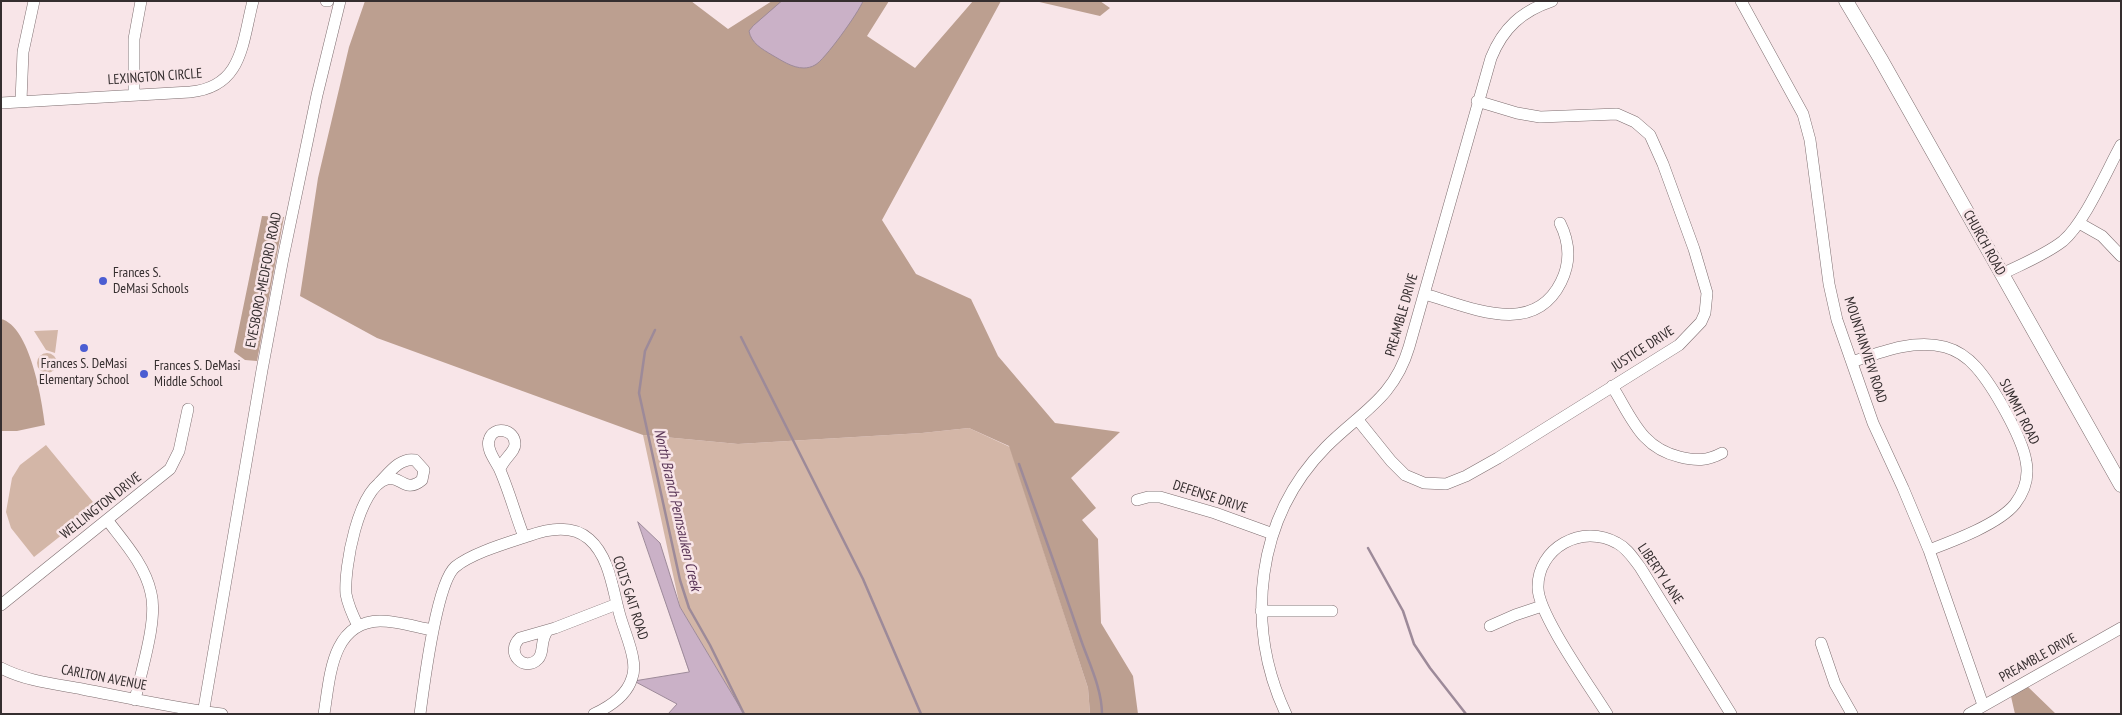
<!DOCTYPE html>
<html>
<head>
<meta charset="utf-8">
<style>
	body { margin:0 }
	#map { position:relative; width:2122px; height:715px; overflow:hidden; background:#f8e5e8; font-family:"PT Sans Narrow",sans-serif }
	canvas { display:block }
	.frame { position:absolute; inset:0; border:2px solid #352e2f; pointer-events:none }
</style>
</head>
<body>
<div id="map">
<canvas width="2122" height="715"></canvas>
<div class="frame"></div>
</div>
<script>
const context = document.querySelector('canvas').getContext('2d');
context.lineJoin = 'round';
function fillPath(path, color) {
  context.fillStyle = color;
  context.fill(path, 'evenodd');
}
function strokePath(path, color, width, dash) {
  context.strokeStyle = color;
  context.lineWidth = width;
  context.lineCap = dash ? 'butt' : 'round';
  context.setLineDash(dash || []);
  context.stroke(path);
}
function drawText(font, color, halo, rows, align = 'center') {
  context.font = font + ' "PT Sans Narrow",sans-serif';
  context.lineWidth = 5;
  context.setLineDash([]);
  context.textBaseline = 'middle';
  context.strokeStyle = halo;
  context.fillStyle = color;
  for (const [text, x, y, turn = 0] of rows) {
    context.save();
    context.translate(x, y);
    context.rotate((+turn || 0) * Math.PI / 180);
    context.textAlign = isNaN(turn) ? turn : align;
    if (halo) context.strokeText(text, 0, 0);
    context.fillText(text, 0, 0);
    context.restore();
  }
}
fillPath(new Path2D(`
	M 58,330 L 55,353 L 46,350 L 34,331 Z
	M37 363a10 10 0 1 1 20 0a10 10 0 1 1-20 0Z
	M 969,428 L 1010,447 L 1088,688 L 1090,714 L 744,714 L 680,607 L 643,435 L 738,444 L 922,433 Z
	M 46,445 L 93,502 L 92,511 L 34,557 L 11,528 L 6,512 L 12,478 L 20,465 Z`), '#d3b6a7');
fillPath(new Path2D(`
	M 365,1 L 691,1 L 728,29 L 772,1 L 889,1 L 867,36 L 915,68 L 973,1 L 1001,1 L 882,220 L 916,274 L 971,299 L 998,356 L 1055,423 L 1120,432 L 1071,478 L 1096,508 L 1082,520 L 1098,539 L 1101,623 L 1133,676 L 1138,714 L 1090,714 L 1088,688 L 1009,446 L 969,428 L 922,433 L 738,444 L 643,435 L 377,338 L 300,296 L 318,178 L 349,47 Z
	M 1035,1 L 1100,1 L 1110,8 L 1100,16 Z
	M 262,216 L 284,217 L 257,361 L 245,360 L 234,352 Z
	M 1,319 C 30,326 42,400 45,425 L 17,431 L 1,431 Z
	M 2025,684 L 2056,714 L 2015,714 L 2010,692 Z`), '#bc9f90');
const water = new Path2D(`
	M 782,1 L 863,1 C 859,12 824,61 815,65 C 812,67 807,68 804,68 C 792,68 781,60 772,55 C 762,49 751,43 749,31 L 753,26 Z
	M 638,522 L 660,543 L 680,607 L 744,714 L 668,714 L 677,704 L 634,681 L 689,672 Z`);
fillPath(water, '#cab1c7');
strokePath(water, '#9d8a99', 1);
strokePath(new Path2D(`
	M 655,330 L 645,351 L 639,393 L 680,580 L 689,608 L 710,645 L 744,714
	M 741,337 L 863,579 L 921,714
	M 1019,464 C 1040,523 1061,581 1081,640 C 1089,663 1102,689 1102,714
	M 1368,548 L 1403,611 L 1414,644 L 1430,668 L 1466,714`), '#9d8a99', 2.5);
const minor = new Path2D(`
	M 326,1 L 328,1
	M 1741,1 L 1803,114 L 1810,140 L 1829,284 L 1837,320 L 1873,423 L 1903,488 L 1929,550 L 1983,705
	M 134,94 L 134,39 L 141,1
	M 21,101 L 23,52 L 34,1
	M 1,103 L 190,92 C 243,87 242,43 253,1
	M 2079,223 L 2102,236 L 2121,256
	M 2002,274 C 2022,264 2045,255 2063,241 C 2085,222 2106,172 2121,145
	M 1424,294 C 1468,306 1533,339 1561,282 C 1571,262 1570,243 1560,223
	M 1852,362 C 1881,352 1913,339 1945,347 C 1956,350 1968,358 1976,367 C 1993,386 2022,437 2026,461 C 2029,476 2025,491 2015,504 C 1999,524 1953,541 1929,550
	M 1612,386 C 1632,418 1641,448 1680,457 C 1696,461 1707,461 1722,453
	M 1358,420 L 1391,461 L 1405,475 L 1424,483 L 1446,484 L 1466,476 L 1498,458 L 1679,345 L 1701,322 L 1705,313 L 1707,293 L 1694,249 L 1663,164 L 1650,135 L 1635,122 L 1617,114 L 1540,117 L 1517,113 L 1477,101
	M 500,469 C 504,458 515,452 515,444 C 515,429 493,425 489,440 C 486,449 495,460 499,468 C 509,490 515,514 524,537
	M 1137,500 L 1148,497 L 1160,497 L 1215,513 L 1273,534
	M 108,521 C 124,542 145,565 151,593 C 158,620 141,671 135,700
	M 1,605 L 170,469 L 179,451 L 188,409
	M 1261,611 L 1332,611
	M 358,626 C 353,616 348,605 346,594 C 344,568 358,487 387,479 C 401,475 405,494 422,480 L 424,470 L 415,460 C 400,457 389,473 379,483
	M 1490,626 L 1515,615 L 1542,606
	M 548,630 C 539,641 545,652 538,659 C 525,673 504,653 520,638 L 555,628 L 617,604
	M 1821,643 L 1835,684 L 1852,714
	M 1,668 C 26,681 55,684 82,689 C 129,698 175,708 222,714
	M 203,714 L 262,370 L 283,258 L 317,95 L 340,1
	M 324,714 C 330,678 331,622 380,621 C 397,621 416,627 433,630
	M 420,714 C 424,685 436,584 455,567 C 472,553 507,543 528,536 C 547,529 572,524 589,539 C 611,558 613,594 621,619 C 625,632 631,646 633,659 C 634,665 634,673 632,678 C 627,695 609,707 594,714
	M 1286,714 C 1244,625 1256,518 1326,447 C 1361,412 1394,398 1409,347 L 1491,58 C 1503,28 1522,11 1552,1
	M 1607,714 C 1591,688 1538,614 1538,588 C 1537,548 1582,523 1617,543 C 1627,548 1633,558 1640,567 L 1731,714
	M 1969,714 L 2121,628`);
const major = new Path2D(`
	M 1846,1 L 1880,58 L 2121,485`);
strokePath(minor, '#7d6d6f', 12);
strokePath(major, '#7d6d6f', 15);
strokePath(minor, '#fff', 11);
strokePath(major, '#fff', 14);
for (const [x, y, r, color] of [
	[103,281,5,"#4b5dd2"],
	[84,348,5,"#4b5dd2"],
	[144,374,5,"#4b5dd2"]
]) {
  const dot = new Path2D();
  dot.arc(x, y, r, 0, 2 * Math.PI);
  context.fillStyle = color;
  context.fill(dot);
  strokePath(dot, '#f8e5e8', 2);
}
drawText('14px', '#352e2f', '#f8e5e8', [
	["LEXINGTON CIRCLE",155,77,-4],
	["CHURCH ROAD",1984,243,61],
	["EVESBORO-MEDFORD ROAD",264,280,-79],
	["PREAMBLE DRIVE",1402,315,-74],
	["JUSTICE DRIVE",1643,349,-33],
	["MOUNTAINVIEW ROAD",1865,350,72],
	["SUMMIT ROAD",2019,412,63],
	["DEFENSE DRIVE",1210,497,18],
	["WELLINGTON DRIVE",101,506,-38],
	["LIBERTY LANE",1660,574,56],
	["COLTS GAIT ROAD",630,598,72],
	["PREAMBLE DRIVE",2038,658,-29],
	["CARLTON AVENUE",104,678,11]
]);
drawText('14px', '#352e2f', '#f8e5e8', [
	["Frances S.",113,273],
	["DeMasi Schools",113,289],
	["Frances S. DeMasi",84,364,"center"],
	["Elementary School",84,380,"center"],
	["Frances S. DeMasi",154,366],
	["Middle School",154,382]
], 'left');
drawText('italic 15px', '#5a3657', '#f8e5e8', [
	["North Branch Pennsauken Creek",677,510,77]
]);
</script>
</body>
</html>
